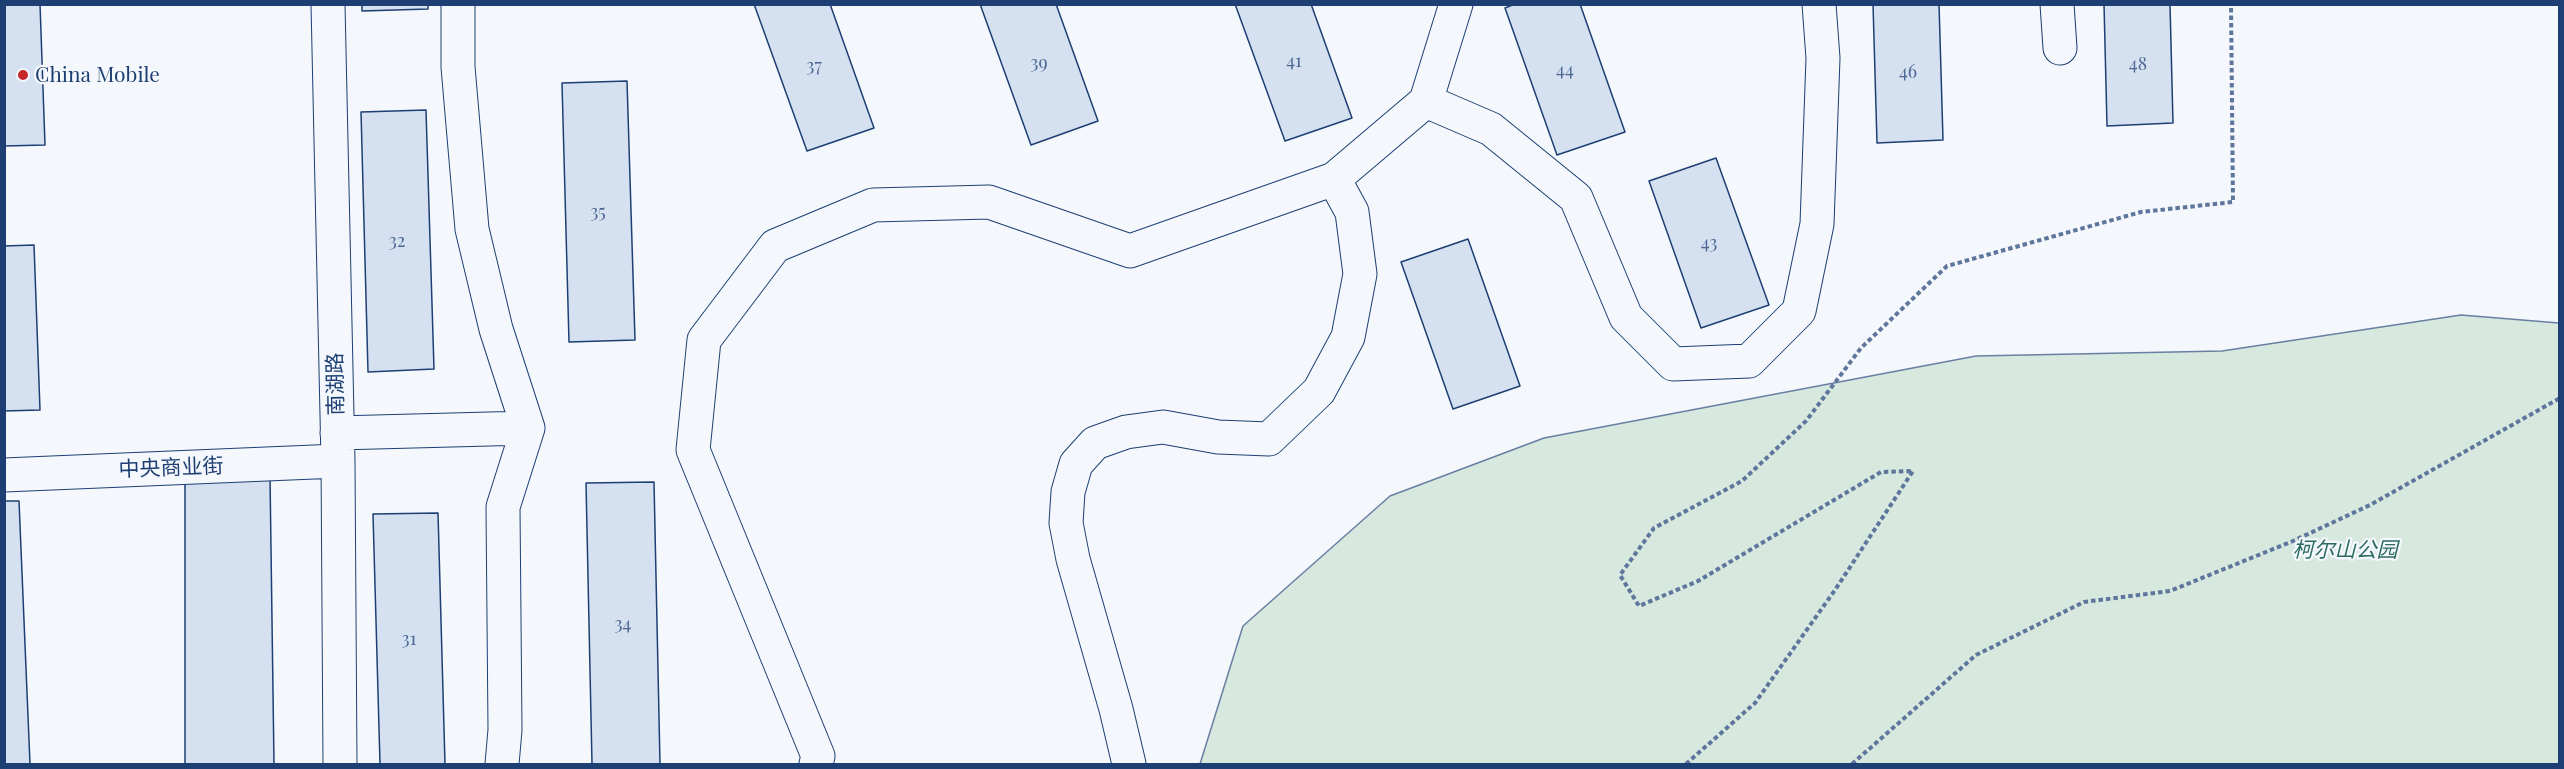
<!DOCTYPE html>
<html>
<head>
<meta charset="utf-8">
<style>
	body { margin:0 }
	#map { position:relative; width:2564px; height:769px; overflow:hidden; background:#f4f7fb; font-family:"Playfair Display",serif }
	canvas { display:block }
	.frame { position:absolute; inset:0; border:6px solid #1d3f73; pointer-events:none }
</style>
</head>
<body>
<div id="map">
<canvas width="2564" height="769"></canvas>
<div class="frame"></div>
</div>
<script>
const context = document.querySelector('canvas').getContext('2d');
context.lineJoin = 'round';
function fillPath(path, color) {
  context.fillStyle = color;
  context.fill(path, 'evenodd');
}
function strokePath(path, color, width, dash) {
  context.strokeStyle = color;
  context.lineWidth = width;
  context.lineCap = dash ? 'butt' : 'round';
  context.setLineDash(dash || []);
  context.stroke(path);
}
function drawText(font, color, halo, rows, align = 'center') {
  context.font = font + ' "Playfair Display","Noto Sans SC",serif';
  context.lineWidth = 4.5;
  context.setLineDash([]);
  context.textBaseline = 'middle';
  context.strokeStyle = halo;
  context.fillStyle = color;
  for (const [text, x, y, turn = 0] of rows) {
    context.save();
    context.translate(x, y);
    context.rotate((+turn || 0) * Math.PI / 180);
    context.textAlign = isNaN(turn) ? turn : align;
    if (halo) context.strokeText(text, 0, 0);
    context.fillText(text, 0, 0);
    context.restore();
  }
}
const green = new Path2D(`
	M 2461,315 L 2559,323 L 2559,764 L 1200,764 L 1243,626 L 1390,496 L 1544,438 L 1976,356 L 2222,351 Z`);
fillPath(green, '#d7e8df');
strokePath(green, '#687fa3', 1.5);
const building = new Path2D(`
	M 4,4 L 40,4 L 45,145 L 4,146 Z
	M 362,4 L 428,4 L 428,9 L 362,11 Z
	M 754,4 L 830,4 L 874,128 L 807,151 Z
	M 980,4 L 1056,4 L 1098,121 L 1031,145 Z
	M 1235,4 L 1311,4 L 1352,118 L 1285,141 Z
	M 1515,4 L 1580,4 L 1625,132 L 1557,155 L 1505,8 Z
	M 1873,4 L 1939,4 L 1943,140 L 1877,143 Z
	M 2104,4 L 2170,4 L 2173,123 L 2107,126 Z
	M 627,81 L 635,340 L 569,342 L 562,83 Z
	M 426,110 L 434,369 L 368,372 L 361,112 Z
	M 1716,158 L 1769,305 L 1701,328 L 1649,181 Z
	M 1468,239 L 1520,386 L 1453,409 L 1401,262 Z
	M 34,245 L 40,410 L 4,411 L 4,246 Z
	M 270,476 L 274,764 L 185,764 L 185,481 Z
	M 654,482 L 660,764 L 592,764 L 586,483 Z
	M 4,501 L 19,501 L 30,764 L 4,764 Z
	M 438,513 L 445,764 L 380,764 L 373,514 Z`);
fillPath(building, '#d5e0f0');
strokePath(building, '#1d3f73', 1.5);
const minor = new Path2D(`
	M 328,4 L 338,461 L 340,764
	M 458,4 L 458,67 L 472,229 L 496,329 L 528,428 L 503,507 L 505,730 L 502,764
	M 2057,4 L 2060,48
	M 1426,101 L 1491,129 L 1576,198 L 1626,317 L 1673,364 L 1749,361 L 1799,311 L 1817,224 L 1823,58 L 1819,4
	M 337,433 L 528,428
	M 4,475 L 338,461
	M 816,764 L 818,756 L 693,450 L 704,340 L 775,246 L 873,205 L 989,202 L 1130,251 L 1334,179 L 1426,101 L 1456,4
	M 1129,764 L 1116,709 L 1073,559 L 1066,523 L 1068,492 L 1076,464 L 1095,443 L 1126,432 L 1163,427 L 1218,437 L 1269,439 L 1319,391 L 1348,337 L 1360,274 L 1352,212 L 1334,179`);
strokePath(minor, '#1d3f73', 35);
strokePath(new Path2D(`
	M 1686,764 L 1755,703 L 1835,590 L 1913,471 L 1881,472 L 1698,581 L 1639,606 L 1620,575 L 1654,528 L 1742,481 L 1806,421 L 1861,348 L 1947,266 L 2141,212 L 2233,202 L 2231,4
	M 1852,764 L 1976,655 L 2084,602 L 2170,591 L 2293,541 L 2370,505 L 2560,398`), '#5e769c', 4, [4.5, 3]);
strokePath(minor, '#f4f7fb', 33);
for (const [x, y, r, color] of [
	[23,75,6,"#c62828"]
]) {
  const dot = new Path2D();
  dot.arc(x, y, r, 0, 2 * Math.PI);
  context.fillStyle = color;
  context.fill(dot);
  strokePath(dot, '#f4f7fb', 2);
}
drawText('18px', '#4b6792', null, [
	["41",1294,61],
	["39",1039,63],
	["48",2138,64],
	["37",814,66],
	["44",1565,70],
	["46",1908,72],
	["35",598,212],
	["32",397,241],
	["43",1709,243],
	["34",623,624],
	["31",409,639]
]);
drawText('21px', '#1d3f73', '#f4f7fb', [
	["China Mobile",35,75]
], 'left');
drawText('21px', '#1d3f73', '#f4f7fb', [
	["南湖路",336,384,-91],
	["中央商业街",171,468,-2]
]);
drawText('italic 21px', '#2c6c60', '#f4f7fb', [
	["柯尔山公园",2345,550]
]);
</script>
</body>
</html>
